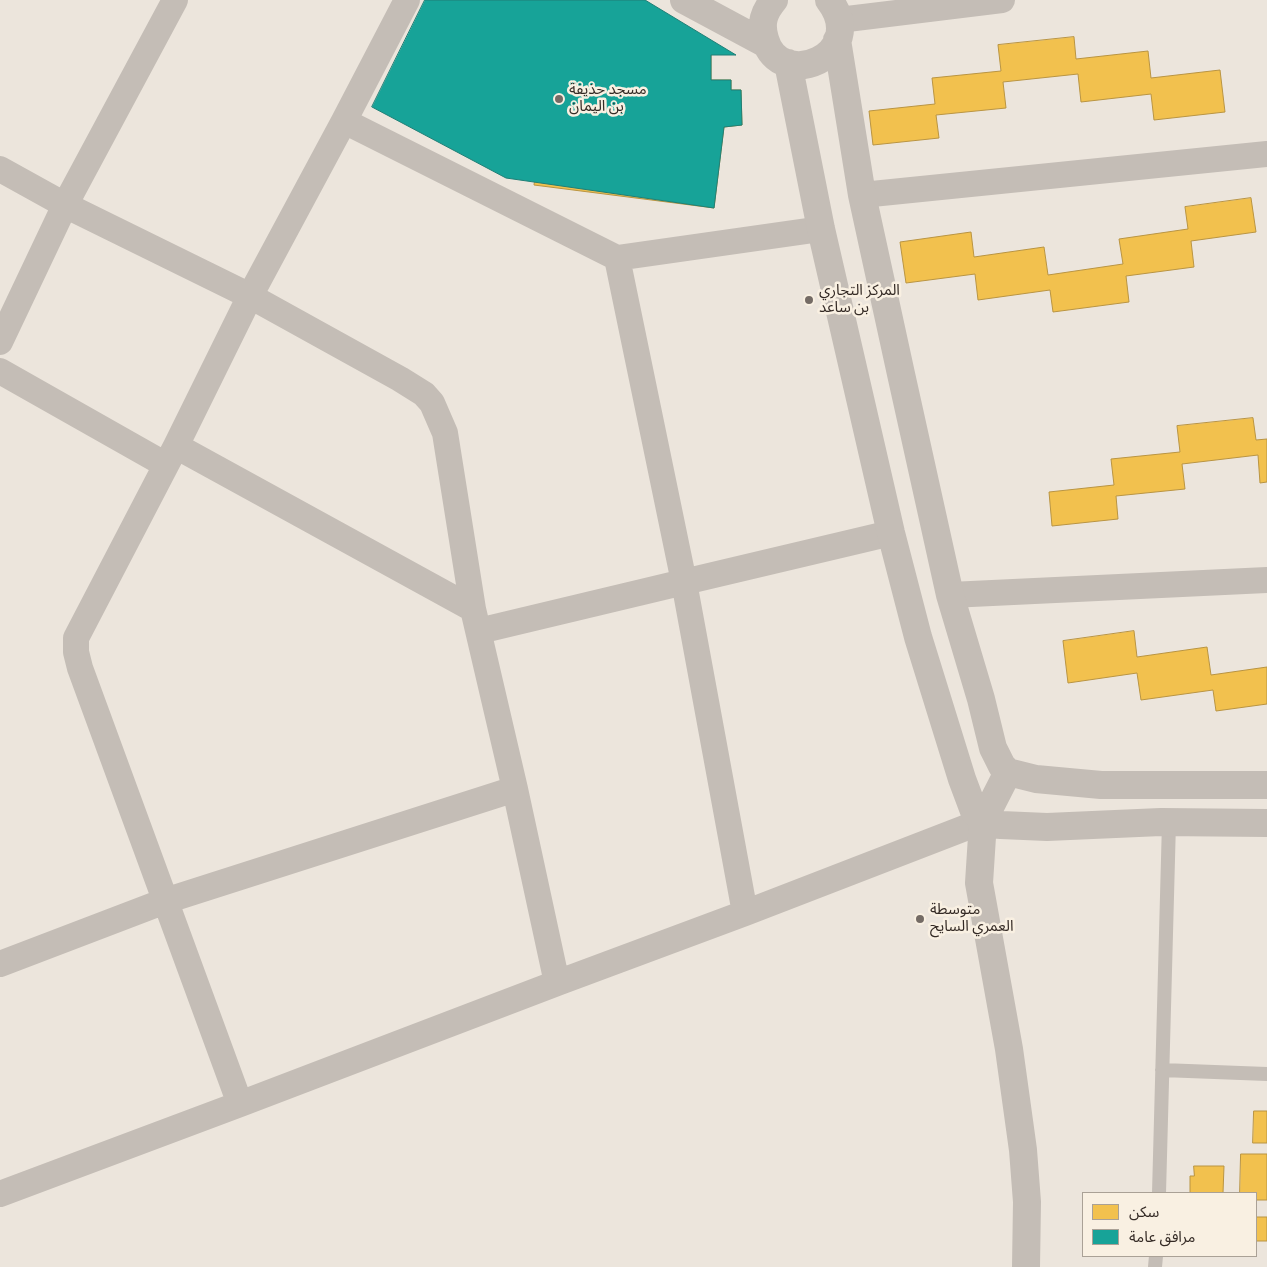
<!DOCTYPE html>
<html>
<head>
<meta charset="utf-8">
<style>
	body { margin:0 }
	#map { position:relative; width:1267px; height:1267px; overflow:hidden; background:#ece5dc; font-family:"Roboto Condensed","Noto Sans Arabic",sans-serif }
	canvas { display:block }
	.legend { position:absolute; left:1082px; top:1192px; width:175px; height:65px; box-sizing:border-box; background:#f9f0e2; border:1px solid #aaa196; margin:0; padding:6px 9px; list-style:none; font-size:15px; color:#342a25 }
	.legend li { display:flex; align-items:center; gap:10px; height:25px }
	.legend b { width:25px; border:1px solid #aaa196 }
</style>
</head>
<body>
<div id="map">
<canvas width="1267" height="1267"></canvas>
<ul class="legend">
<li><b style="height:14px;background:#f2c14e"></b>سكن</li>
<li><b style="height:14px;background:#17a398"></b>مرافق عامة</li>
</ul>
</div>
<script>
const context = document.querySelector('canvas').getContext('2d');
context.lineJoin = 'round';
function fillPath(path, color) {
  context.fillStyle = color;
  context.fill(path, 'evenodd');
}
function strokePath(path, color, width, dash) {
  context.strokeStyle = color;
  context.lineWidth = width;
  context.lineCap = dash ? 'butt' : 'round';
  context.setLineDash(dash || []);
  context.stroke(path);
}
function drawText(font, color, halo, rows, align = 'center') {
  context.font = font + ' "Roboto Condensed","Noto Sans Arabic",sans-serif';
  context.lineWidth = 5;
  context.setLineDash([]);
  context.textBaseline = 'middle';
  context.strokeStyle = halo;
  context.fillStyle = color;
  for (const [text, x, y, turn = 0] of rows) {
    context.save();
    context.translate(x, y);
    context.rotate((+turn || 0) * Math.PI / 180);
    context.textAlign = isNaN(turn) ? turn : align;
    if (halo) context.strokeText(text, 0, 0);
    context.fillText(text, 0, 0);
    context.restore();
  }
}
const homes = new Path2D(`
	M 529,31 L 711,55 L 711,80 L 731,80 L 731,90 L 741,90 L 742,125 L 724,127 L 714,208 L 534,185 L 550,53 L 527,52 Z
	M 1074,37 L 1076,59 L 1148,51 L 1151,78 L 1220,70 L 1225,112 L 1154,120 L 1151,94 L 1081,102 L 1078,74 L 1003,82 L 1006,108 L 936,115 L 939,138 L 873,145 L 869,111 L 935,104 L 932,78 L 1001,71 L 998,45 Z
	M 1251,198 L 1256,232 L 1191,241 L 1194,267 L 1126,276 L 1129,302 L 1053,312 L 1050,290 L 978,300 L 975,274 L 906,283 L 900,242 L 971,232 L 974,257 L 1044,247 L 1048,275 L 1123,264 L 1119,239 L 1188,229 L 1185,207 Z
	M 1253,418 L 1256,440 L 1267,439 L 1267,482 L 1260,483 L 1258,455 L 1182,464 L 1185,489 L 1116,496 L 1118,519 L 1052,526 L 1049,492 L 1114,485 L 1111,459 L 1180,452 L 1177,426 Z
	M 1134,631 L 1137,657 L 1207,647 L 1211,675 L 1267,667 L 1267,704 L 1216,711 L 1213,690 L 1141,700 L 1137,673 L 1068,683 L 1063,641 Z
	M 1254,1111 L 1267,1111 L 1267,1143 L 1253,1143 Z
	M 1241,1154 L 1267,1154 L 1267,1200 L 1256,1200 L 1256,1193 L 1240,1193 Z
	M 1194,1166 L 1224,1166 L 1223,1193 L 1190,1193 L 1190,1176 L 1194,1176 Z
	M 1256,1217 L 1267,1217 L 1267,1241 L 1256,1241 Z`);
fillPath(homes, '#f2c14e');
strokePath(homes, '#b99442', 1);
const public = new Path2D(`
	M 425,0 L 645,0 L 736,55 L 711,55 L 711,80 L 731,80 L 731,90 L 741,90 L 742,125 L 724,127 L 714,208 L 506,178 L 372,107 Z`);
fillPath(public, '#17a398');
strokePath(public, '#207f76', 1);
strokePath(new Path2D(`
	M 1162,1070 L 1267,1074
	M 1159,1193 L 1169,822
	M 1155,1267 L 1156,1256`), '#c4bdb6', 14);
strokePath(new Path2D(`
	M 839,20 L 1002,0
	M 344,121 L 617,258
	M 0,169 L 65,205 L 250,296 L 400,379 L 424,394 L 432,403 L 445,433 L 473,609 L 515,789 L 557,983 L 745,913 L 983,821
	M 862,195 L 1267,154
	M 0,342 L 65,205 L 175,0
	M 0,371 L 166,465
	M 176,446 L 473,609
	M 950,595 L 1267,580
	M 479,631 L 684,582 L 891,533
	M 745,913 L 684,582 L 617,258 L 821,229
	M 0,964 L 165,901 L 515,789
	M 240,1104 L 80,668 L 76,652 L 76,638 L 176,446 L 250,296 L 344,121 L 407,0
	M 0,1194 L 240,1104 L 557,983`), '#c4bdb6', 26);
strokePath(new Path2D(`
	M 684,0 L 766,44
	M 774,0 C 764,12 760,23 765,39 C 780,93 871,55 829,0
	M 837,40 L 862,195 L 901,374 L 950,595 L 981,699 L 993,748 L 1002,766 L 1008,772 L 1036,779 L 1101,785 L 1267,785
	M 788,63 L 821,229 L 891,533 L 918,637 L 962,779 L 974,811 L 983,821 L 990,824 L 1001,825 L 1047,827 L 1161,822 L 1267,823
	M 1008,772 L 983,821 L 979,883 L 1009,1049 L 1023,1150 L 1027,1202 L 1026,1267`), '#c4bdb6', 28);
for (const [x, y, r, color] of [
	[559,99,5,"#746b65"],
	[809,300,5,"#746b65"],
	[920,919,5,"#746b65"]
]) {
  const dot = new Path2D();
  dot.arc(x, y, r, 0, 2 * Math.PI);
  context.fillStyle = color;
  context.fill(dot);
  strokePath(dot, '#f9f0e2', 2);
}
drawText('15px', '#342a25', '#f9f0e2', [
	["مسجد حذيفة",569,90],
	["بن اليمان",569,107],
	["المركز التجاري",819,291],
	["بن ساعد",819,308],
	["متوسطة",930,910],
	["العمري السايح",930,927]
], 'left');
</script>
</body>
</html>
